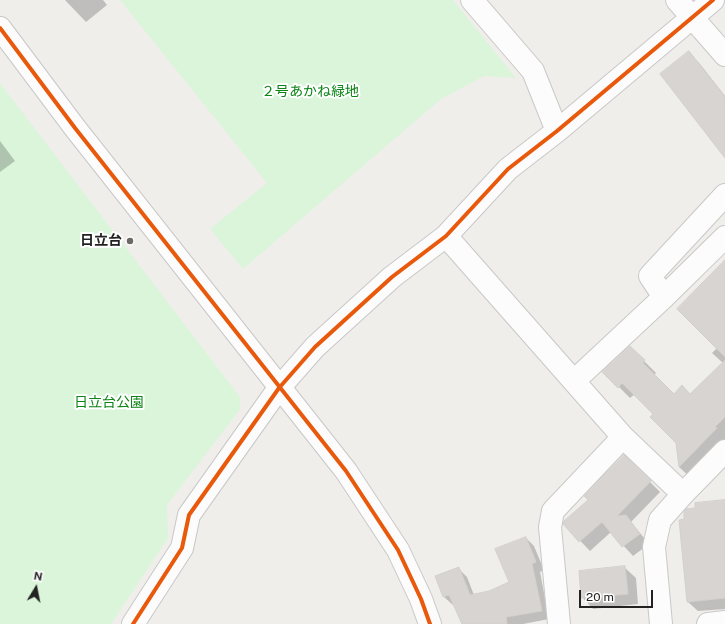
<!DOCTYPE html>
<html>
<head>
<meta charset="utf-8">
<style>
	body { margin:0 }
	#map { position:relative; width:725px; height:624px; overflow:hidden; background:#f0eeeb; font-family:"Public Sans",sans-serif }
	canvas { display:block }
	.north { position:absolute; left:16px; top:568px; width:40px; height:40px; -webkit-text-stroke:3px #fff; paint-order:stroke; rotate:10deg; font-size:11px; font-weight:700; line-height:16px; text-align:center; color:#222 }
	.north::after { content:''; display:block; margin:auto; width:14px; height:18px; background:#222; clip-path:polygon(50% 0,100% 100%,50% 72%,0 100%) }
	.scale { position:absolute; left:579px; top:590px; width:74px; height:18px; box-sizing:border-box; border:2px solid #222; border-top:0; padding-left:5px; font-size:12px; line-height:14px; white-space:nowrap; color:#222; -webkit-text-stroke:3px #fff; paint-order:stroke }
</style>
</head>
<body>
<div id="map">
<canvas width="725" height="624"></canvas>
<div class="north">N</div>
<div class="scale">20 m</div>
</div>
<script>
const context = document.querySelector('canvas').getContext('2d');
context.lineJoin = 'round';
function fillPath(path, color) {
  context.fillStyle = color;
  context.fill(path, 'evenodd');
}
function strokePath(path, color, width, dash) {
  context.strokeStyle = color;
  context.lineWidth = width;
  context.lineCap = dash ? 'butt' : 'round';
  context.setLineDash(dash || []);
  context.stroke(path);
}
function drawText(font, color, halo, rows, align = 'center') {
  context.font = font + ' "Public Sans","Noto Sans JP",sans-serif';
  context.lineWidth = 4;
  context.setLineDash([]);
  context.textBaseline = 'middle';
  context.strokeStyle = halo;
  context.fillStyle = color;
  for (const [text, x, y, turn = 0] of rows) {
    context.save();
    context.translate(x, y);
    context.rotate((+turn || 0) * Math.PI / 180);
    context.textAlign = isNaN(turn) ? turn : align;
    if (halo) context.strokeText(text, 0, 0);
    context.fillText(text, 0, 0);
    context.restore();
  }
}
fillPath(new Path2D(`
	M 120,0 L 453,0 L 516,78 L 484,76 L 441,99 L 243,269 L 210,229 L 267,183 Z
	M 0,83 L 240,397 L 240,409 L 167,505 L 168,538 L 111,624 L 0,624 Z`), '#daf5da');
fillPath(new Path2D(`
	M 65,0 L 103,0 L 107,5 L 86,22 Z
	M 689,53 L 700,64 L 725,96 L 725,156 Z
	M 0,141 L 15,161 L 0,172 Z
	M 725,262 L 725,443 L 691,478 L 679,467 L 677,442 L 655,414 L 635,394 L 630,398 L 604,372 L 630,347 L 656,373 L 654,375 L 674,395 L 690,395 L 723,363 L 712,353 L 717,348 Z
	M 624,456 L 660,492 L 631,522 L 649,544 L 633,556 L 611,532 L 590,551 L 564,524 L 590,500 Z
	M 725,501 L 725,609 L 698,611 L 688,602 L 686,520 Z
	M 526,538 L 534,546 L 544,570 L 540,572 L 549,619 L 523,624 L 463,624 L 454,604 L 453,605 L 444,597 L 458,568 L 467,577 L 474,595 L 489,592 L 511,583 Z
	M 624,567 L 636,578 L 638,604 L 593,609 L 582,597 Z`), '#0003');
const building = new Path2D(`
	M 689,51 L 725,97 L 725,158 L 660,74 Z
	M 725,260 L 725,357 L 677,309 Z
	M 630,346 L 645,360 L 643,363 L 674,394 L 682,385 L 690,394 L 725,360 L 725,417 L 715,427 L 717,428 L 679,467 L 676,443 L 650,417 L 653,414 L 622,383 L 618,388 L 602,372 Z
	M 624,455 L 651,481 L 617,516 L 626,515 L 640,534 L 622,547 L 602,522 L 579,542 L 563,524 L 564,521 L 588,500 L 584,496 Z
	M 725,500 L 725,598 L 687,602 L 679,520 L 684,519 L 684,512 L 686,509 L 695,508 L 695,503 Z
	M 526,537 L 536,562 L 532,564 L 542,611 L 506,617 L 507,624 L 462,624 L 449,595 L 443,597 L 435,576 L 459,567 L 470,595 L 489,591 L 509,582 L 495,549 Z
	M 625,566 L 628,594 L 581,598 L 579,571 Z`);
fillPath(building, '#d7d4d2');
strokePath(building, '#d3d0cc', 1);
const minor = new Path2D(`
	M 472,0 L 533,71 L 557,131
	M 677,0 L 725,55
	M 446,236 L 623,437 L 683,494
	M 664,297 L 650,276 L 725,195
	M 574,381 L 664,297 L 725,237
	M 133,624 L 182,548 L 189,515 L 279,388 L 315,347 L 392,277 L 446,236 L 508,169 L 557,131 L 713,0
	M 559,624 L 550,527 L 553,511 L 623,437
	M 661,624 L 654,547 L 660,520 L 683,494 L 725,451
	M 708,624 L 725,622`);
const tertiary = new Path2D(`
	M 0,28 L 75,128 L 346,471 L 398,550 L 421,599 L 430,624`);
strokePath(minor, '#c9c8c7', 24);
strokePath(tertiary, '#c9c8c7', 24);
strokePath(minor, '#fdfcfc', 22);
strokePath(tertiary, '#fdfcfc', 22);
strokePath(new Path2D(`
	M 0,28 L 75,128 L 346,471 L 398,550 L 421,599 L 430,624
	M 133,624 L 182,548 L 189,515 L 279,388 L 315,347 L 392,277 L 446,236 L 508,169 L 557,131 L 713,0`), '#e8590c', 4);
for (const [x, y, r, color] of [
	[130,241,4,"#6a6968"]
]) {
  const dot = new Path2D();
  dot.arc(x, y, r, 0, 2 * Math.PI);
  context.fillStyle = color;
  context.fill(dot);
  strokePath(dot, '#fff', 1.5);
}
drawText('14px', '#0c8416', '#fff', [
	["２号あかね緑地",310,92],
	["日立台公園",109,403]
]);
drawText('bold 14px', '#222', '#fff', [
	["日立台",122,241]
], 'right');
</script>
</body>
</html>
